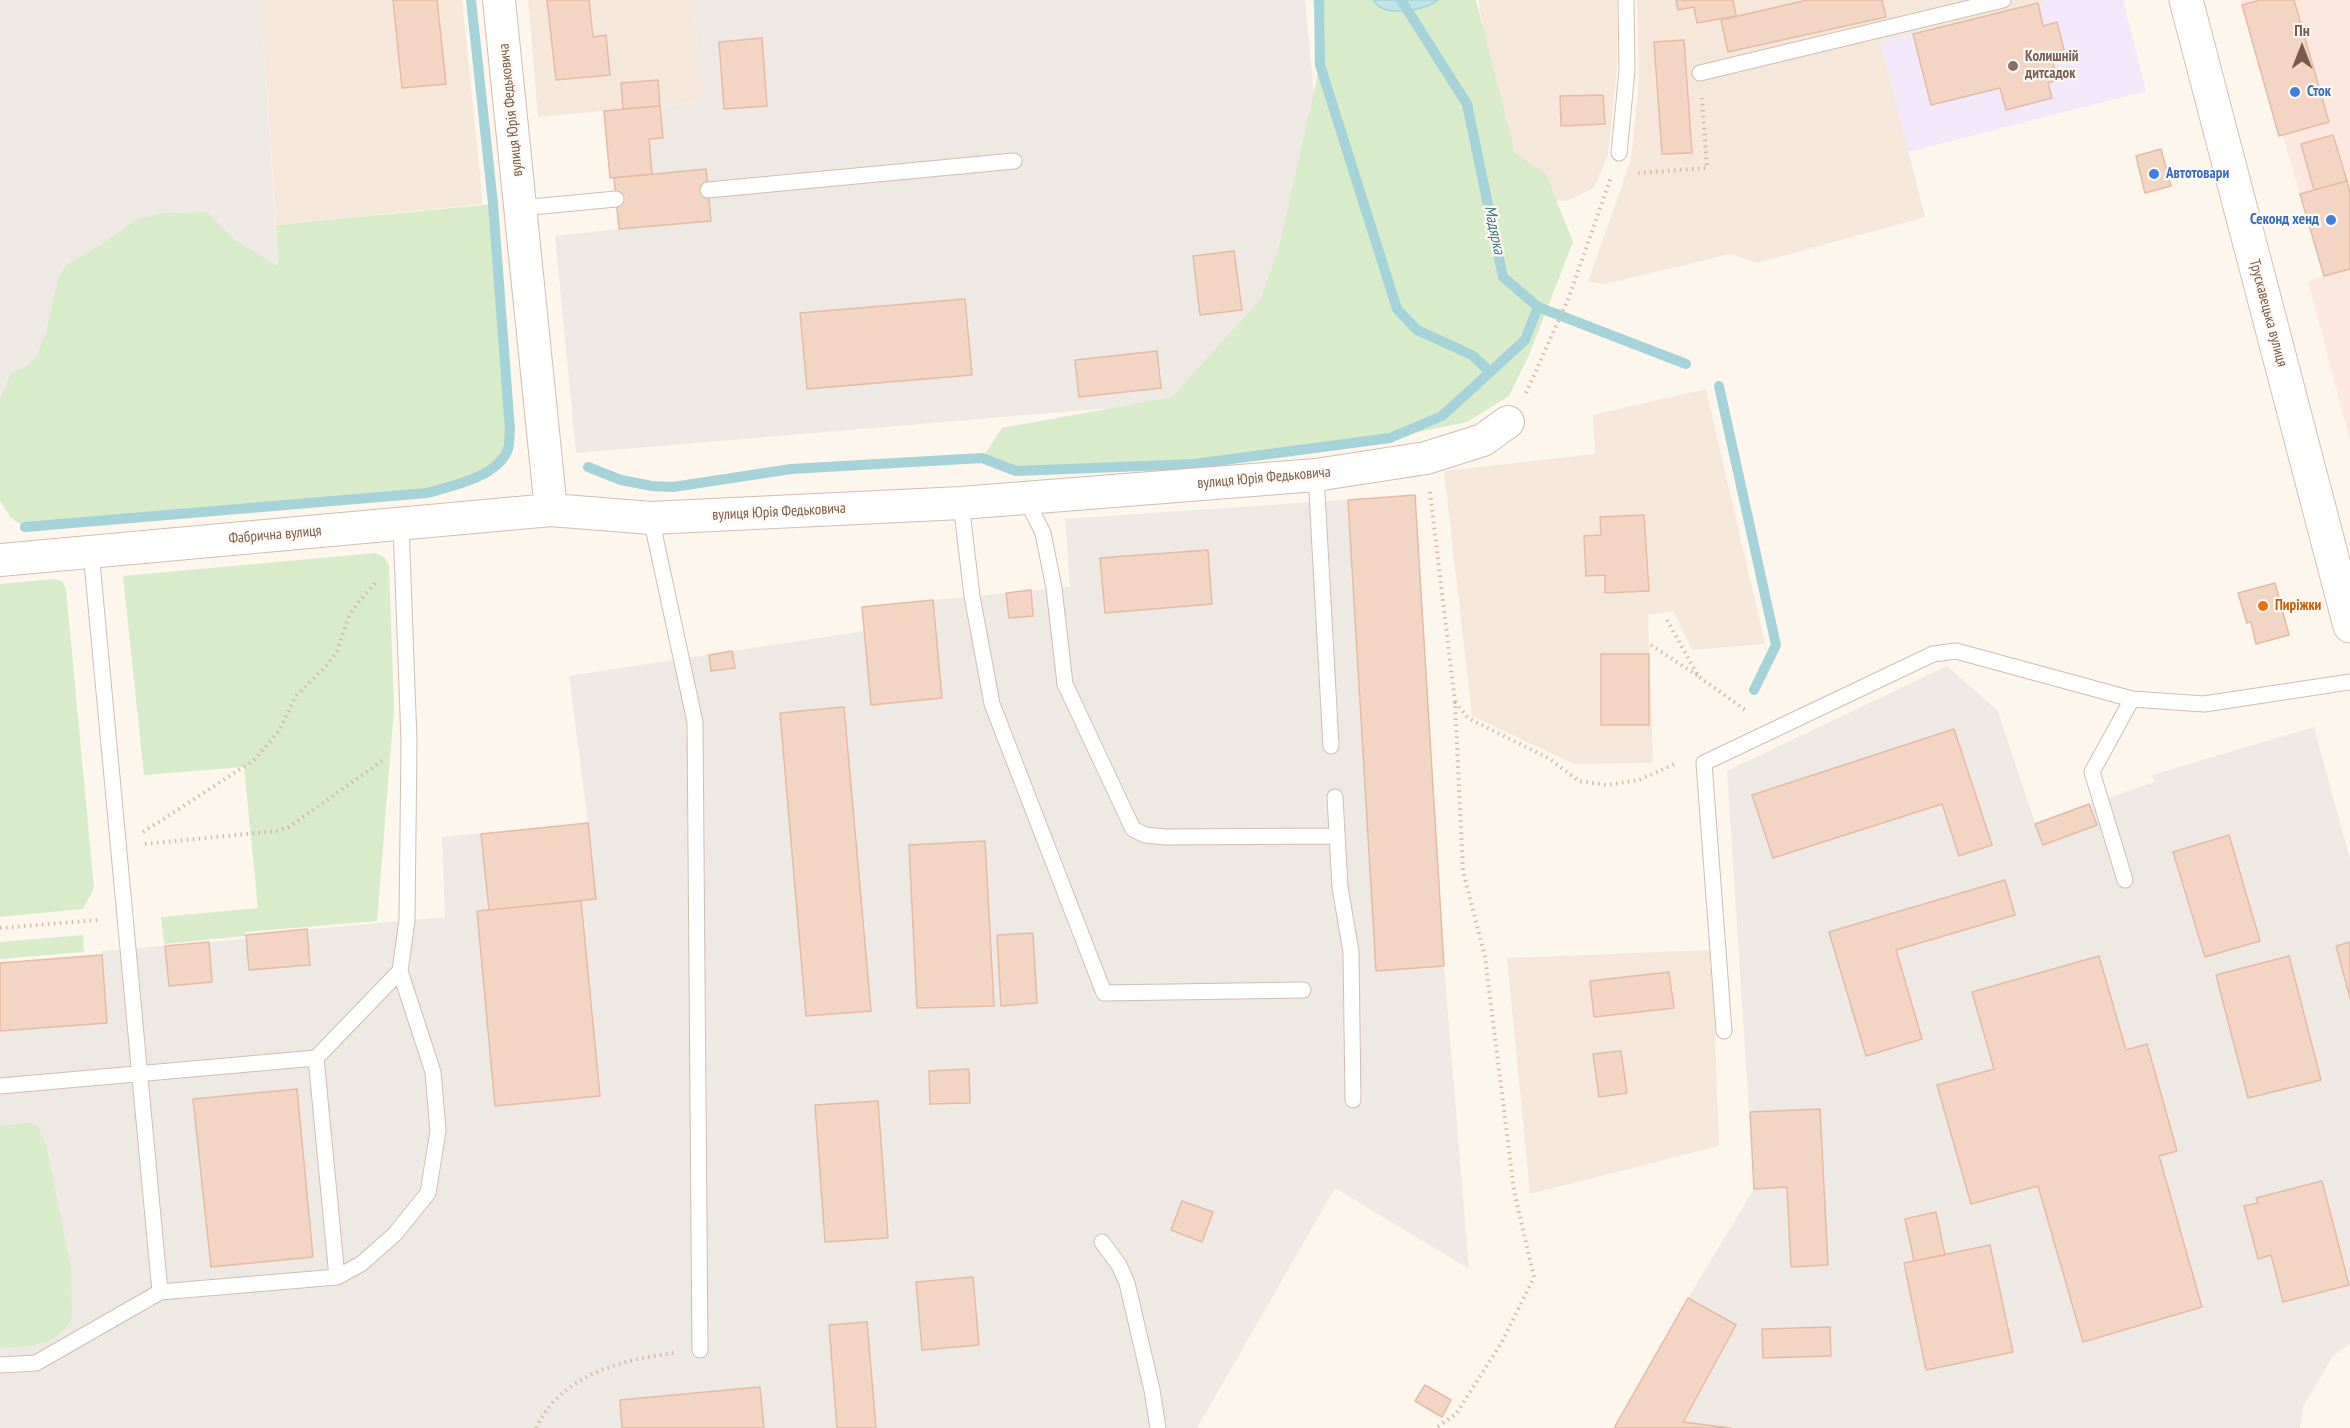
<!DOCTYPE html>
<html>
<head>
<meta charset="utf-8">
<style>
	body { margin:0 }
	#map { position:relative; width:2350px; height:1428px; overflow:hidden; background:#fdf6ec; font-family:"PT Sans Narrow",sans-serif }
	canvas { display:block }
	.north { position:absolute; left:2272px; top:18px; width:60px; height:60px; -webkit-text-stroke:4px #fffaf3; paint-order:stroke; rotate:0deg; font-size:16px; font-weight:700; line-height:24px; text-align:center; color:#7a5c4d }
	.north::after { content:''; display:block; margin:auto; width:21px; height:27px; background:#7a5c4d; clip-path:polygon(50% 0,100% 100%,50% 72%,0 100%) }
</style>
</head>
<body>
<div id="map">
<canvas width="2350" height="1428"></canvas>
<div class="north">Пн</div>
</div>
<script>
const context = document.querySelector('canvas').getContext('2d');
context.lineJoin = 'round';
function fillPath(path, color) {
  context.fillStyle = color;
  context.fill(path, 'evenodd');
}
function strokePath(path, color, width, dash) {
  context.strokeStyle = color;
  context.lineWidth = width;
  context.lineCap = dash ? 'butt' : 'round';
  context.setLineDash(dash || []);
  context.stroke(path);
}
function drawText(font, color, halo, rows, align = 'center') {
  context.font = font + ' "PT Sans Narrow",sans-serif';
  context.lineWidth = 4.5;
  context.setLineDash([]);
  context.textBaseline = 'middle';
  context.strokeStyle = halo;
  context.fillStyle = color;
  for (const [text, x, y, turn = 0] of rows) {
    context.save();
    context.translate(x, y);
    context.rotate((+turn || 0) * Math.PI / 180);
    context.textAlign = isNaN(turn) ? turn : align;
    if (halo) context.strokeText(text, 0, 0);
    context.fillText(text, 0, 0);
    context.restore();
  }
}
fillPath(new Path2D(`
	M 261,0 L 462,0 L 483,204 L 276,225 Z
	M 528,0 L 693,0 L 702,102 L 538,117 Z
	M 1478,0 L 1617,0 L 1617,68 L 1608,155 L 1594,188 L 1567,201 L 1501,197 L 1492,75 Z
	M 1637,0 L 2049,0 L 1881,42 L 1925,217 L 1757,263 L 1731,254 L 1604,284 L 1588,282 L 1631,160 L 1639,78 Z
	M 1706,389 L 1765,644 L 1692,650 L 1673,611 L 1648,615 L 1653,763 L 1574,764 L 1472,716 L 1444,471 L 1595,454 L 1593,415 Z
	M 1712,950 L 1719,1146 L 1530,1194 L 1507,958 Z`), '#f5e8da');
fillPath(new Path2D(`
	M 2240,0 L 2350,0 L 2350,441 L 2308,281 L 2324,276 L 2283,136 L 2279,136 Z`), '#fde8e0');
fillPath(new Path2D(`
	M 0,0 L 261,0 L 278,267 L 0,443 Z
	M 693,0 L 1305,0 L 1320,159 L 1300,392 L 576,453 L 555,236 L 619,229 L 614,178 L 610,178 L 604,111 L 702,102 Z
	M 1415,495 L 1444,966 L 1469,1269 L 1335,1188 L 1197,1428 L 0,1428 L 0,963 L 101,955 L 101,951 L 246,939 L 246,935 L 445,917 L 442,837 L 588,823 L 569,676 L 864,631 L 862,607 L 1070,587 L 1065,519 Z
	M 1947,666 L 1998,711 L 2035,823 L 2154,782 L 2152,775 L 2314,727 L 2350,859 L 2350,1344 L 2333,1356 L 2303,1407 L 2300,1428 L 1614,1428 L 1688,1298 L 1754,1189 L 1727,771 Z`), '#efe9e4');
fillPath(new Path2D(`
	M 2049,0 L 2123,0 L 2146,91 L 1908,152 L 1880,42 Z`), '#f3e8fa');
fillPath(new Path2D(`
	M 1313,0 L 1476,0 L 1515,153 L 1546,174 L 1573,242 L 1529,355 L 1509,396 L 1467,422 L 1390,438 L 1194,464 L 1016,471 L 982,458 L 1002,428 L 1172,397 L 1261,299 L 1280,243 L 1320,65 Z
	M 493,204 L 510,430 C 509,435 510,443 508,449 C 498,477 452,486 427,493 L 25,527 L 11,518 L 0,501 L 0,399 L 12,372 L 28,365 L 37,356 L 46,333 L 58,278 L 67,265 L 99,246 L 138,219 L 162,213 L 207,212 L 233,239 L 278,266 L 276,225 Z
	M 376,553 L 384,557 L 389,565 L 394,709 L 377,921 L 245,932 L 245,936 L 164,944 L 161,917 L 258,908 L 244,767 L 144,775 L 123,576 Z
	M 54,579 L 62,581 L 66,589 L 94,888 L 83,909 L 0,917 L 0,584 Z
	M 83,935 L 84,952 L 0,959 L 0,942 Z
	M 29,1123 L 38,1126 L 47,1149 L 71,1270 L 72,1316 L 66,1328 L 55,1338 L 34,1346 L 0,1348 L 0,1126 Z`), '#d8ecc9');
const water = new Path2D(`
	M 1373,0 L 1438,0 C 1427,10 1393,15 1380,7 C 1377,6 1375,2 1373,0 Z`);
fillPath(water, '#bfe3e8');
strokePath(water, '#a5d3da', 1.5);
strokePath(new Path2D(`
	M 1319,0 L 1320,65 L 1397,309 L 1417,330 L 1472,355 L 1490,372
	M 1401,0 L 1467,104 L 1503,277 L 1538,307 L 1686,364
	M 1719,386 L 1776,645 L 1754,690
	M 588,467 L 621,480 L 652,486 L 673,487 L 791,469 L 982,458 L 1016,471 L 1194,464 L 1390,438 L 1442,416 L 1525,340 L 1538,307
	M 25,527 L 427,493 C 452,486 498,477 508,449 C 510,443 509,435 510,430 L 493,204 L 471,0`), '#a5d3da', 10);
const building = new Path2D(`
	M 393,0 L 437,0 L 446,84 L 402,88 Z
	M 547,0 L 589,0 L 593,37 L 606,35 L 610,75 L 556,80 Z
	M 1676,0 L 1733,0 L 1736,16 L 1697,23 L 1694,7 L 1678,10 Z
	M 1807,0 L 1882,0 L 1886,17 L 1728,52 L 1721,20 Z
	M 2260,0 L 2294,0 L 2329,122 L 2279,136 L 2242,5 Z
	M 2038,3 L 2043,26 L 2057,22 L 2064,50 L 2051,53 L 2057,80 L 2048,83 L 2052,98 L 2006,110 L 2000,88 L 1931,105 L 1913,34 Z
	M 762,38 L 767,106 L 724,109 L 719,42 Z
	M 1684,40 L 1692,153 L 1662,154 L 1654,42 Z
	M 658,80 L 660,106 L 623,109 L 621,83 Z
	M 1603,95 L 1605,124 L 1561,126 L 1560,96 Z
	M 660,106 L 663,138 L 649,139 L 652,174 L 610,178 L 604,111 Z
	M 2333,135 L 2347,181 L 2314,190 L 2301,144 Z
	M 2161,149 L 2171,186 L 2145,193 L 2136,156 Z
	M 706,169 L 711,221 L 619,229 L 614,178 Z
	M 2347,181 L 2350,193 L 2350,269 L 2324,276 L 2300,194 Z
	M 1234,251 L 1242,310 L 1200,315 L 1193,256 Z
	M 965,299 L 972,375 L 807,389 L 800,313 Z
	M 1157,351 L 1161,388 L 1079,397 L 1075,360 Z
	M 1415,495 L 1444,966 L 1376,971 L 1348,500 Z
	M 1644,515 L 1649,591 L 1605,593 L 1605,575 L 1586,576 L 1584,536 L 1601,535 L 1600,517 Z
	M 1208,550 L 1212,604 L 1105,613 L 1100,558 Z
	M 2275,583 L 2289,635 L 2256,644 L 2251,622 L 2247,623 L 2238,593 Z
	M 1031,590 L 1033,616 L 1009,618 L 1006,593 Z
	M 933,600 L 942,698 L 871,705 L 862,607 Z
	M 732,651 L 735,668 L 711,671 L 709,655 Z
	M 1601,654 L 1649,654 L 1649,725 L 1601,725 Z
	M 844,707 L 871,1011 L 806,1016 L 780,713 Z
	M 1954,729 L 1992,845 L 1959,856 L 1942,804 L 1773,858 L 1752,795 Z
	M 2089,804 L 2097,825 L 2043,845 L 2035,824 Z
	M 588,823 L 596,899 L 489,910 L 481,834 Z
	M 2229,835 L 2260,941 L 2205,957 L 2173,852 Z
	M 985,841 L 994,1006 L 917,1008 L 909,845 Z
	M 2005,880 L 2015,915 L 1896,950 L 1922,1039 L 1866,1056 L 1829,932 Z
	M 581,901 L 600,1096 L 495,1106 L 477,911 Z
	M 307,929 L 310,965 L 249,970 L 246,935 Z
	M 1033,933 L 1037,1003 L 1001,1006 L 997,935 Z
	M 209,942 L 212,982 L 169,986 L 165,946 Z
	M 2350,942 L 2350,998 L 2336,946 Z
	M 102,955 L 107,1023 L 0,1031 L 0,963 Z
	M 2099,956 L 2126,1050 L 2147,1044 L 2177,1151 L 2159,1156 L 2202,1307 L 2083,1342 L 2038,1186 L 1971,1204 L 1937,1085 L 1994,1069 L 1972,992 Z
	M 2289,956 L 2321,1080 L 2248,1098 L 2216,975 Z
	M 1669,972 L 1674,1008 L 1594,1017 L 1590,981 Z
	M 1621,1051 L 1627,1093 L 1599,1097 L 1593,1054 Z
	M 969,1069 L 970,1103 L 930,1104 L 929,1071 Z
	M 297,1089 L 313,1257 L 211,1267 L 193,1099 Z
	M 878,1101 L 888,1238 L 825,1242 L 815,1105 Z
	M 1820,1109 L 1828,1265 L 1791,1267 L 1787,1187 L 1754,1189 L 1750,1112 Z
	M 2322,1181 L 2349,1285 L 2283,1302 L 2271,1255 L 2258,1259 L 2244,1206 L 2258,1203 L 2256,1198 Z
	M 1182,1201 L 1213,1212 L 1202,1242 L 1171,1230 Z
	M 1936,1212 L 1945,1255 L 1914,1261 L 1905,1219 Z
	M 1990,1245 L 2013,1352 L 1926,1370 L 1904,1263 Z
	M 973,1277 L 979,1345 L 922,1350 L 916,1282 Z
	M 1688,1298 L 1736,1325 L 1683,1422 L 1731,1428 L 1614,1428 Z
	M 867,1322 L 876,1428 L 837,1428 L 829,1325 Z
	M 1830,1327 L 1831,1356 L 1763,1358 L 1762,1329 Z
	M 1425,1385 L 1451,1400 L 1442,1417 L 1415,1401 Z
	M 760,1387 L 764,1428 L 622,1428 L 620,1400 Z`);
fillPath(building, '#f3d5c3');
strokePath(building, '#e6bba3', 1.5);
const lane = new Path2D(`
	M 1700,73 L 2003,0
	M 1619,153 L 1627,71 L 1626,0
	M 708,190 L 1014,161
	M 521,208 L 616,199
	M 1316,475 L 1331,746
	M 1025,497 L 1043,533 L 1054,588 L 1065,684 L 1133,829 L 1145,835 L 1165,837 L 1337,836
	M 961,503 L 972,596 L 992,704 L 1104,993 L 1303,990
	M 651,518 L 695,722 L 700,1350
	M 91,552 L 160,1292
	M 1335,797 L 1340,887 L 1351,952 L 1353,1100
	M 2125,880 L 2092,772 L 2132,699
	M 1724,1031 L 1704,763 L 1933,654 L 1956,651 L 2132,699 L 2204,704 L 2350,682
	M 0,1086 L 316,1058
	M 1102,1242 L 1119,1265 L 1127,1283 L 1152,1390 L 1158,1428
	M 337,1277 L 316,1058 L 400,971
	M 0,1365 L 36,1363 L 160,1292 L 337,1277 L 361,1264 L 395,1234 L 428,1193 L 438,1131 L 433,1072 L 400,971 L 407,920 L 409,741 L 401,524`);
const street = new Path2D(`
	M 499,0 L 551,510 L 651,518 L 961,503 L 1316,475 L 1426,458 L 1483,440 L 1508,422
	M 0,560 L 551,510`);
const secondary = new Path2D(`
	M 2186,0 L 2350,626`);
strokePath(lane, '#d1beb0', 17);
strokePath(street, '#d1beb0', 34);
strokePath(secondary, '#d6c0b0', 35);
strokePath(new Path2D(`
	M 1638,173 L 1707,168 L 1702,98
	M 1526,393 L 1569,297 L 1611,177
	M 1430,492 L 1455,702 L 1463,871 L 1485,957 L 1514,1191 L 1534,1277 L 1502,1342 L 1456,1414 L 1436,1428
	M 1667,620 L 1698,676 L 1748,712
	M 1651,645 L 1698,676
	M 1455,702 L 1468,718 L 1548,758 L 1579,781 L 1606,785 L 1639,780 L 1677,763
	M 143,832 L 253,761 L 279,731 L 296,696 L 328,664 L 337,651 L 349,616 L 356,605 L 377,581
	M 145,844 L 277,831 L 289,827 L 382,761
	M 0,928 L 98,920
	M 536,1428 C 561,1375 620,1360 674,1353`), '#d9b8a5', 4, [1.5, 4.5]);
strokePath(lane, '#fff', 15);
strokePath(street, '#fff', 32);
strokePath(secondary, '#fff', 33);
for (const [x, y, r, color] of [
	[2013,66,6,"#8d6e63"],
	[2295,92,6,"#3f7fe0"],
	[2154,174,6,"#3f7fe0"],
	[2331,220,6,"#3f7fe0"],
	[2263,606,6,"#e8710a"]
]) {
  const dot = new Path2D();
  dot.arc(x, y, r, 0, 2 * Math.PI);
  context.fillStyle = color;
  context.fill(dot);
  strokePath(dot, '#fffaf3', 2);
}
drawText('bold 15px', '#785e54', '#fffaf3', [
	["Колишній",2025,57],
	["дитсадок",2025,74]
], 'left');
drawText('bold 15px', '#366cbe', '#fffaf3', [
	["Сток",2307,92],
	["Автотовари",2166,174],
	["Секонд хенд",2319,220,"right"]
], 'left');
drawText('15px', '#7a5c4d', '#fffaf3', [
	["вулиця Юрія Федьковича",511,110,-96],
	["Трускавецька вулиця",2268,313,75],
	["вулиця Юрія Федьковича",1264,478,-5],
	["вулиця Юрія Федьковича",779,512,-3],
	["Фабрична вулиця",275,535,-5]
]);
drawText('bold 15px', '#c56008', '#fffaf3', [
	["Пиріжки",2275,606]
], 'left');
drawText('italic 16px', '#437c86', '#fffaf3', [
	["Мадярка",1494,230,78]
]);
</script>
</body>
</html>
